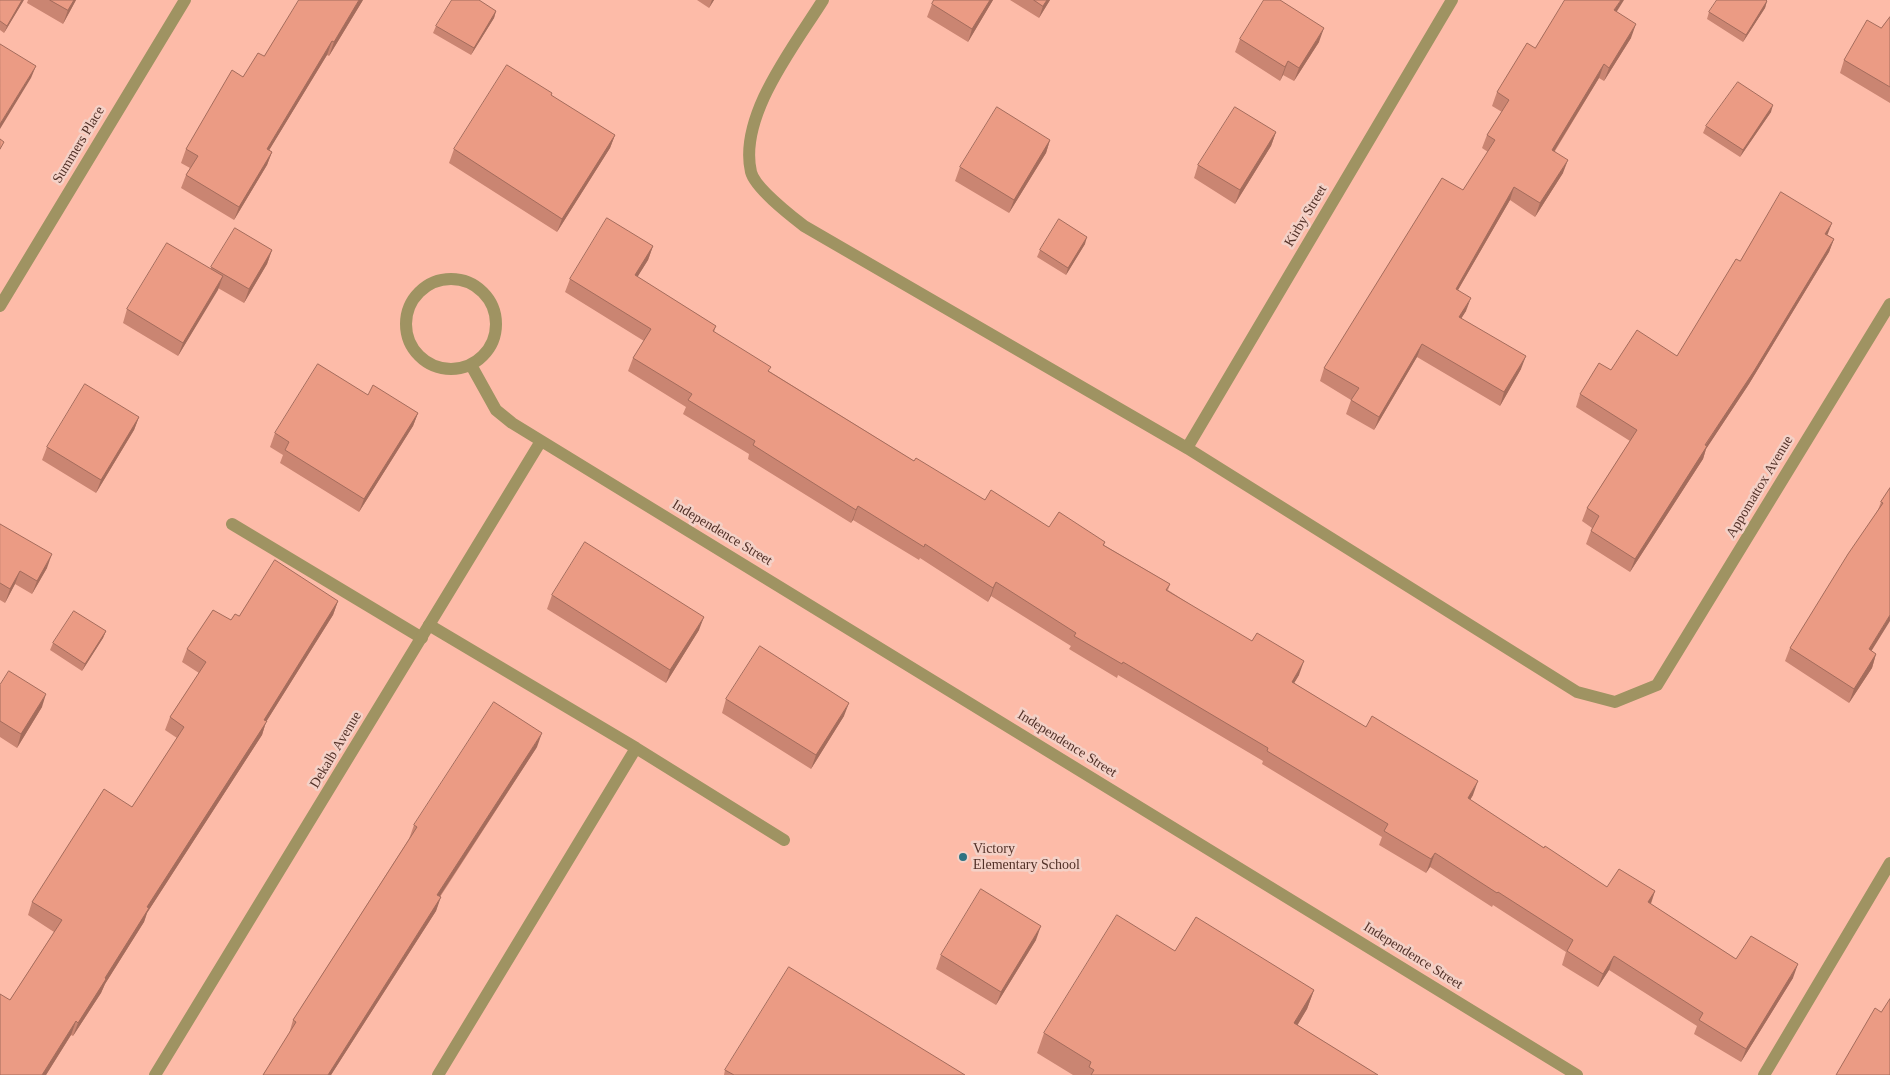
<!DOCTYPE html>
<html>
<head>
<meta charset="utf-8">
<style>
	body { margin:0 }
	canvas { display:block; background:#fdbba8 }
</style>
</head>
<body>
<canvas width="1890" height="1075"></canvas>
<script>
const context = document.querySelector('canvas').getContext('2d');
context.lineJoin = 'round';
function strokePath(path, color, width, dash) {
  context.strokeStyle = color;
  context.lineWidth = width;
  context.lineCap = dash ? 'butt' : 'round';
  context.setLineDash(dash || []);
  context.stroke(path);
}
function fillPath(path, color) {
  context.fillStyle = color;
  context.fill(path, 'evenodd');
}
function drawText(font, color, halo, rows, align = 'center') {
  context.font = font + ' Georgia,serif';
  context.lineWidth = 5;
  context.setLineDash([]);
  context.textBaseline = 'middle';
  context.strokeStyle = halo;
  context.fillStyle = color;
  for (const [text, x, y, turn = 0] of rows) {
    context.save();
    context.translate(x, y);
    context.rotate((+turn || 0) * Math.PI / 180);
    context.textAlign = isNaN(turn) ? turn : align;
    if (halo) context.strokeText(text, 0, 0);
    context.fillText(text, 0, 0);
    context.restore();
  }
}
strokePath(new Path2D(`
	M 232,524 L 422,638
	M 429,625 L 636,748 L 438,1075
	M 636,748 L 784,840
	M 1764,1075 L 1890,863`), '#9f9362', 12);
strokePath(new Path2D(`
	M 823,0 C 795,45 738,116 751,172 C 755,188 790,215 804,226 L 1187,448 L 1577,692 L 1615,702 L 1657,685 L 1890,304
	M406 324a45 45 0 1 1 90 0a45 45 0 1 1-90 0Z
	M 0,306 L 185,0
	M 471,365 L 496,410 L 512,423 L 1577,1075
	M 1187,448 L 1452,0
	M 155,1075 L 541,441`), '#9f9362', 12);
fillPath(new Path2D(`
	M 0,0 L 23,1 L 4,33 L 0,30 Z
	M 28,0 L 76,0 L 63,24 L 27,3 Z
	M 363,0 L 329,56 L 327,55 L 269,150 L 272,152 L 267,165 L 234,220 L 181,188 L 186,175 L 190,168 L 181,163 L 186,149 L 243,77 L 264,56 Z
	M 697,0 L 714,0 L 709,8 Z
	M 934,0 L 993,0 L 968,42 L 927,17 L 932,4 Z
	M 1010,0 L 1050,0 L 1039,18 Z
	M 1767,1 L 1765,8 L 1743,42 L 1707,19 L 1709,12 Z
	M 496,11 L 494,18 L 471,55 L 433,33 L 436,26 Z
	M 1617,12 L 1631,38 L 1604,81 L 1599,78 L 1555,151 L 1563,173 L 1535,217 L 1510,200 L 1458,290 L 1466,311 L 1461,318 L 1521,369 L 1500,406 L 1417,357 L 1374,430 L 1346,414 L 1351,400 L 1320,381 L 1324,368 L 1463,190 L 1488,152 L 1482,148 L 1487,135 L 1502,112 L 1492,106 L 1497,92 L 1535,48 Z
	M 1890,17 L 1890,103 L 1840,73 L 1844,60 L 1881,28 Z
	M 1240,39 L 1319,42 L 1294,81 L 1283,75 L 1280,81 L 1235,52 Z
	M 552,93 L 551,96 L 615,135 L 610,148 L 557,232 L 449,163 L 454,149 Z
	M 1771,112 L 1740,157 L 1703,133 L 1706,126 Z
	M 1276,132 L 1271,146 L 1235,204 L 1194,178 L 1198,165 Z
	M 1050,140 L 1046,153 L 1009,213 L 955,181 L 960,167 Z
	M 1828,235 L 1834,239 L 1829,252 L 1749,384 L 1706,449 L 1703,459 L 1630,572 L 1586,544 L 1592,528 L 1582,521 L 1587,508 L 1630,441 L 1576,407 L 1580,394 L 1611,370 L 1677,356 L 1740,261 Z
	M 1085,244 L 1066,275 L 1037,257 L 1040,250 Z
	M 653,246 L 648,260 L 637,277 L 716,326 L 714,332 L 769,371 L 914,461 L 985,500 L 1049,527 L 1105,542 L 1104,545 L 1170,584 L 1168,590 L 1299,675 L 1294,683 L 1473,795 L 1470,800 L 1544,848 L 1607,887 L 1655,891 L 1651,904 L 1736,959 L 1793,978 L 1741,1062 L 1694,1034 L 1697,1026 L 1609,970 L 1598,987 L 1562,965 L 1566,952 L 1493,905 L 1492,907 L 1430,867 L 1426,873 L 1379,845 L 1382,837 L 1262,764 L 1263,761 L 1118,675 L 1117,678 L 1069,649 L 1071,646 L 991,596 L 988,602 L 920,558 L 919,560 L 853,520 L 851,523 L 748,459 L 749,454 L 683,414 L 686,407 L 628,371 L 633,358 L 644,341 L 565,292 L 570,279 Z
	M 272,250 L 267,264 L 244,303 L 218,288 L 178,356 L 123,323 L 127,309 L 211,269 L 211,267 Z
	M 368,395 L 418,413 L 413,426 L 359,512 L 280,463 L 283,455 L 270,447 L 275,433 Z
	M 139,417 L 134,430 L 96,493 L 42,460 L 47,447 Z
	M 1890,488 L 1871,651 L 1876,654 L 1872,668 L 1849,703 L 1785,661 L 1790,648 L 1878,510 L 1881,502 Z
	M 0,524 L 47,568 L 32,594 L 15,584 L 5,603 L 0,600 Z
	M 552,595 L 699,630 L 666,683 L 547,609 Z
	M 338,601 L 333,615 L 266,722 L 262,735 L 147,913 L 144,922 L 105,984 L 101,993 L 73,1036 L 71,1035 L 46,1075 L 0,1075 L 10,1000 L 54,932 L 28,915 L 32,902 L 132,807 L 177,738 L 165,730 L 170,717 L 199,673 L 182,662 L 187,649 L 239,616 Z
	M 106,631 L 103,638 L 82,671 L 50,650 L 53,643 Z
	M 0,685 L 42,707 L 17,748 L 0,737 Z
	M 726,699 L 844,716 L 811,769 L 722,713 Z
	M 537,747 L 440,897 L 436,911 L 331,1075 L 263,1075 L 289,1034 L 293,1020 L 409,839 L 414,825 Z
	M 1036,940 L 996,1005 L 936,969 L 941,955 Z
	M 1175,951 L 1314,990 L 1307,1009 L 1297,1025 L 1378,1075 L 1073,1075 L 1037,1053 L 1044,1033 Z
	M 725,1070 L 965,1075 L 724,1075 Z`), '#ca8572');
fillPath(new Path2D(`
	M 22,0 L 24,0 L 4,33 L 7,26 Z
	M 74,0 L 76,0 L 63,24 L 68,10 Z
	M 359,0 L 363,0 L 329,56 L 334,42 Z
	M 712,0 L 714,0 L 709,8 Z
	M 990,0 L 993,0 L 968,42 L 972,29 Z
	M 1047,0 L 1050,0 L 1039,18 L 1043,6 Z
	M 1621,0 L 1624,0 L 1609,24 L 1614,10 Z
	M 1767,1 L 1765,8 L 1743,42 L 1746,35 Z
	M 496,11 L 494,18 L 471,55 L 474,48 Z
	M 1636,24 L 1631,38 L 1604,81 L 1609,68 Z
	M 1324,28 L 1319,42 L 1294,81 L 1299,68 Z
	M 332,41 L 327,55 L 262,162 L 267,149 Z
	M 1288,61 L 1283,75 L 1280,81 L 1285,67 Z
	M 1604,64 L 1599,78 L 1547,163 L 1552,150 Z
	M 36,66 L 31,78 L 0,129 L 0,124 Z
	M 1773,105 L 1771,112 L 1740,157 L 1743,150 Z
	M 1276,132 L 1271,146 L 1235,204 L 1240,190 Z
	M 615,135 L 610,148 L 557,232 L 562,219 Z
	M 1050,140 L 1046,153 L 1009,213 L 1014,200 Z
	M 272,152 L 267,165 L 234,220 L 239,207 Z
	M 1568,160 L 1563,173 L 1535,217 L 1540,203 Z
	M 1514,187 L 1510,200 L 1451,302 L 1456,289 Z
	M 1832,223 L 1827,236 L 1825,234 Z
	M 1087,237 L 1085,244 L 1066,275 L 1068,268 Z
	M 1834,239 L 1829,252 L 1749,384 L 1706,449 L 1703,459 L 1630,572 L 1635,559 Z
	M 653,246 L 648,260 L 630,289 L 635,275 Z
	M 272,250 L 267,264 L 244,303 L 249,289 Z
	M 223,276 L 218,290 L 178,356 L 183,343 Z
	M 1471,298 L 1466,311 L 1454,330 L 1459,317 Z
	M 1422,344 L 1417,357 L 1374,430 L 1379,417 Z
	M 1526,356 L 1521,369 L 1500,406 L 1504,392 Z
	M 418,413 L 413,426 L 359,512 L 364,499 Z
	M 139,417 L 134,430 L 96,493 L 101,480 Z
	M 858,506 L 853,520 L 851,523 L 856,510 Z
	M 52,554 L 47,568 L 32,594 L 37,581 Z
	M 20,571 L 15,584 L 5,603 L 10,589 Z
	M 996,582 L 991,596 L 988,602 L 993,588 Z
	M 338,601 L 333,615 L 266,722 L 262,735 L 147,913 L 144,922 L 105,984 L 101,993 L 73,1036 L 78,1023 L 147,907 Z
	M 1890,615 L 1890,621 L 1864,663 L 1869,649 Z
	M 704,617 L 699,630 L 666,683 L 670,670 Z
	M 106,631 L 103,638 L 82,671 L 85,664 Z
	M 1876,654 L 1872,668 L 1849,703 L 1854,689 Z
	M 1304,661 L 1299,675 L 1287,695 L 1292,682 Z
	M 46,694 L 42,707 L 17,748 L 21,734 Z
	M 849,703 L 844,716 L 811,769 L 816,755 Z
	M 542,733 L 537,747 L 432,908 L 437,895 Z
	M 1478,781 L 1473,795 L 1463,812 L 1468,798 Z
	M 1435,853 L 1430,867 L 1426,873 L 1431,859 Z
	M 1655,891 L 1650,905 L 1648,902 Z
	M 441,897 L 436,911 L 331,1075 L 328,1075 Z
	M 1041,926 L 1036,940 L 996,1005 L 1001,992 Z
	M 1614,956 L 1609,970 L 1598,987 L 1603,974 Z
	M 1798,964 L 1793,978 L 1741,1062 L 1746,1049 Z
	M 1314,990 L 1307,1009 L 1287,1043 L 1294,1023 Z
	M 76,1021 L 71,1035 L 46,1075 L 42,1075 Z`), '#a46c5c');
const building = new Path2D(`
	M 0,0 L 22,0 L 7,26 L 0,21 Z
	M 50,0 L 74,0 L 68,10 Z
	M 299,0 L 359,0 L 334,42 L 332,41 L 267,149 L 272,152 L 239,207 L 186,175 L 198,156 L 186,149 L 232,70 L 243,77 L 258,53 L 264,56 Z
	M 452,0 L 479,0 L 496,11 L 474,48 L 436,26 Z
	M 934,0 L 990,0 L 972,29 L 932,4 Z
	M 1034,0 L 1047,0 L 1043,6 Z
	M 1264,0 L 1280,0 L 1324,28 L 1299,68 L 1288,61 L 1285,67 L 1240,39 Z
	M 1565,0 L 1621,0 L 1614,10 L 1636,24 L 1609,68 L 1604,64 L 1552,150 L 1568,160 L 1540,203 L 1514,187 L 1456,289 L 1471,298 L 1459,317 L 1526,356 L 1504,392 L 1422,344 L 1379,417 L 1351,400 L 1359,388 L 1324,368 L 1442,178 L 1463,190 L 1495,140 L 1487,135 L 1509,100 L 1497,92 L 1527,43 L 1535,48 Z
	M 1717,0 L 1766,0 L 1767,1 L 1746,35 L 1709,12 Z
	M 1890,17 L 1890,87 L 1844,60 L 1867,20 L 1881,28 Z
	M 0,44 L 36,66 L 0,124 Z
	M 507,65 L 552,93 L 551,95 L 615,135 L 562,219 L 454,149 Z
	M 1738,82 L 1773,105 L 1743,150 L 1706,126 Z
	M 997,107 L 1050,140 L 1014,200 L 960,167 Z
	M 1235,107 L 1276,132 L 1240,190 L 1198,165 Z
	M 0,139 L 4,142 L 0,149 Z
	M 1781,192 L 1832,223 L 1825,234 L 1834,239 L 1754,371 L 1705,445 L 1707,446 L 1635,559 L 1591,531 L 1599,516 L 1587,508 L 1637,430 L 1580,394 L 1599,363 L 1611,370 L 1637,330 L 1677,356 L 1736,259 L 1740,261 Z
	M 607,218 L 653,246 L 635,275 L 716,326 L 713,331 L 771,367 L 768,371 L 914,461 L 916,458 L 985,500 L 991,490 L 1049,527 L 1059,512 L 1105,542 L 1103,545 L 1170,584 L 1166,590 L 1252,641 L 1257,633 L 1304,661 L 1292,682 L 1366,727 L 1372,716 L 1478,781 L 1468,798 L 1544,848 L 1545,846 L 1607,887 L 1619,869 L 1655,891 L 1648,902 L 1736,959 L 1751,936 L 1798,964 L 1746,1049 L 1699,1020 L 1703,1013 L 1614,956 L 1603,974 L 1567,951 L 1573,940 L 1498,892 L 1497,893 L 1435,853 L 1431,859 L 1384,831 L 1388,824 L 1267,751 L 1268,748 L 1123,662 L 1122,664 L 1074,636 L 1076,633 L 996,582 L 993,588 L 925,544 L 924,547 L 858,506 L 856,510 L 753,445 L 755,441 L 688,400 L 692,394 L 633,358 L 651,329 L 570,279 Z
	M 1059,219 L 1087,237 L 1068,268 L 1040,250 Z
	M 235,228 L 272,250 L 249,289 L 211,267 Z
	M 167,243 L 223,276 L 183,343 L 127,309 Z
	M 318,364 L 368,395 L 373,385 L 418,413 L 364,499 L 285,450 L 289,442 L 275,433 Z
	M 85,384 L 139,417 L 101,480 L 47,447 Z
	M 1890,488 L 1890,615 L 1869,649 L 1876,654 L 1854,689 L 1790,648 L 1848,554 L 1883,503 L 1881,502 Z
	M 0,524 L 52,554 L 37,581 L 20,571 L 10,589 L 0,583 Z
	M 585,542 L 704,617 L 670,670 L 552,595 Z
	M 275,560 L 338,601 L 264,720 L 267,721 L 147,907 L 149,908 L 105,978 L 106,979 L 78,1023 L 76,1021 L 42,1075 L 0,1075 L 0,994 L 10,1000 L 62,920 L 32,902 L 104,789 L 132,807 L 184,727 L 170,717 L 206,662 L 187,649 L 213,610 L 231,620 L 235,614 L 239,616 Z
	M 74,611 L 106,631 L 85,664 L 53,643 Z
	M 760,646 L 849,703 L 816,755 L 726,699 Z
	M 9,671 L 46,694 L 21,734 L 0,721 L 0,685 Z
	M 494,702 L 542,733 L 437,895 L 441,897 L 328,1075 L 263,1075 L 296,1022 L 293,1020 L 417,827 L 414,825 Z
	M 981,889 L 1041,926 L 1001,992 L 941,955 Z
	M 1117,915 L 1175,951 L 1196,917 L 1314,990 L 1294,1023 L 1378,1075 L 1091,1075 L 1094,1070 L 1089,1067 L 1091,1062 L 1044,1033 Z
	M 789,967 L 965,1075 L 734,1075 L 725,1070 Z
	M 1890,999 L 1890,1075 L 1836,1075 L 1875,1008 L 1881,1012 Z`);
fillPath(building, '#eb9b84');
strokePath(building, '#a46c5c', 1);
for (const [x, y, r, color] of [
	[963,857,5,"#2e7282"]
]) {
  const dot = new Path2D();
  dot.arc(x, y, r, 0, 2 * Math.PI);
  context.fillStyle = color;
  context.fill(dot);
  strokePath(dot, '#f4d1c7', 2);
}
drawText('14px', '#523128', '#f4d1c7', [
	["Summers Place",79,145,-59],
	["Kirby Street",1306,216,-59],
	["Appomattox Avenue",1760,487,-59],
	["Independence Street",722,533,31],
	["Independence Street",1067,744,32],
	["Dekalb Avenue",336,750,-59],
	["Independence Street",1413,956,32]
]);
drawText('14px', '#523128', '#f4d1c7', [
	["Victory",973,849],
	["Elementary School",973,865]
], 'left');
</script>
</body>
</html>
